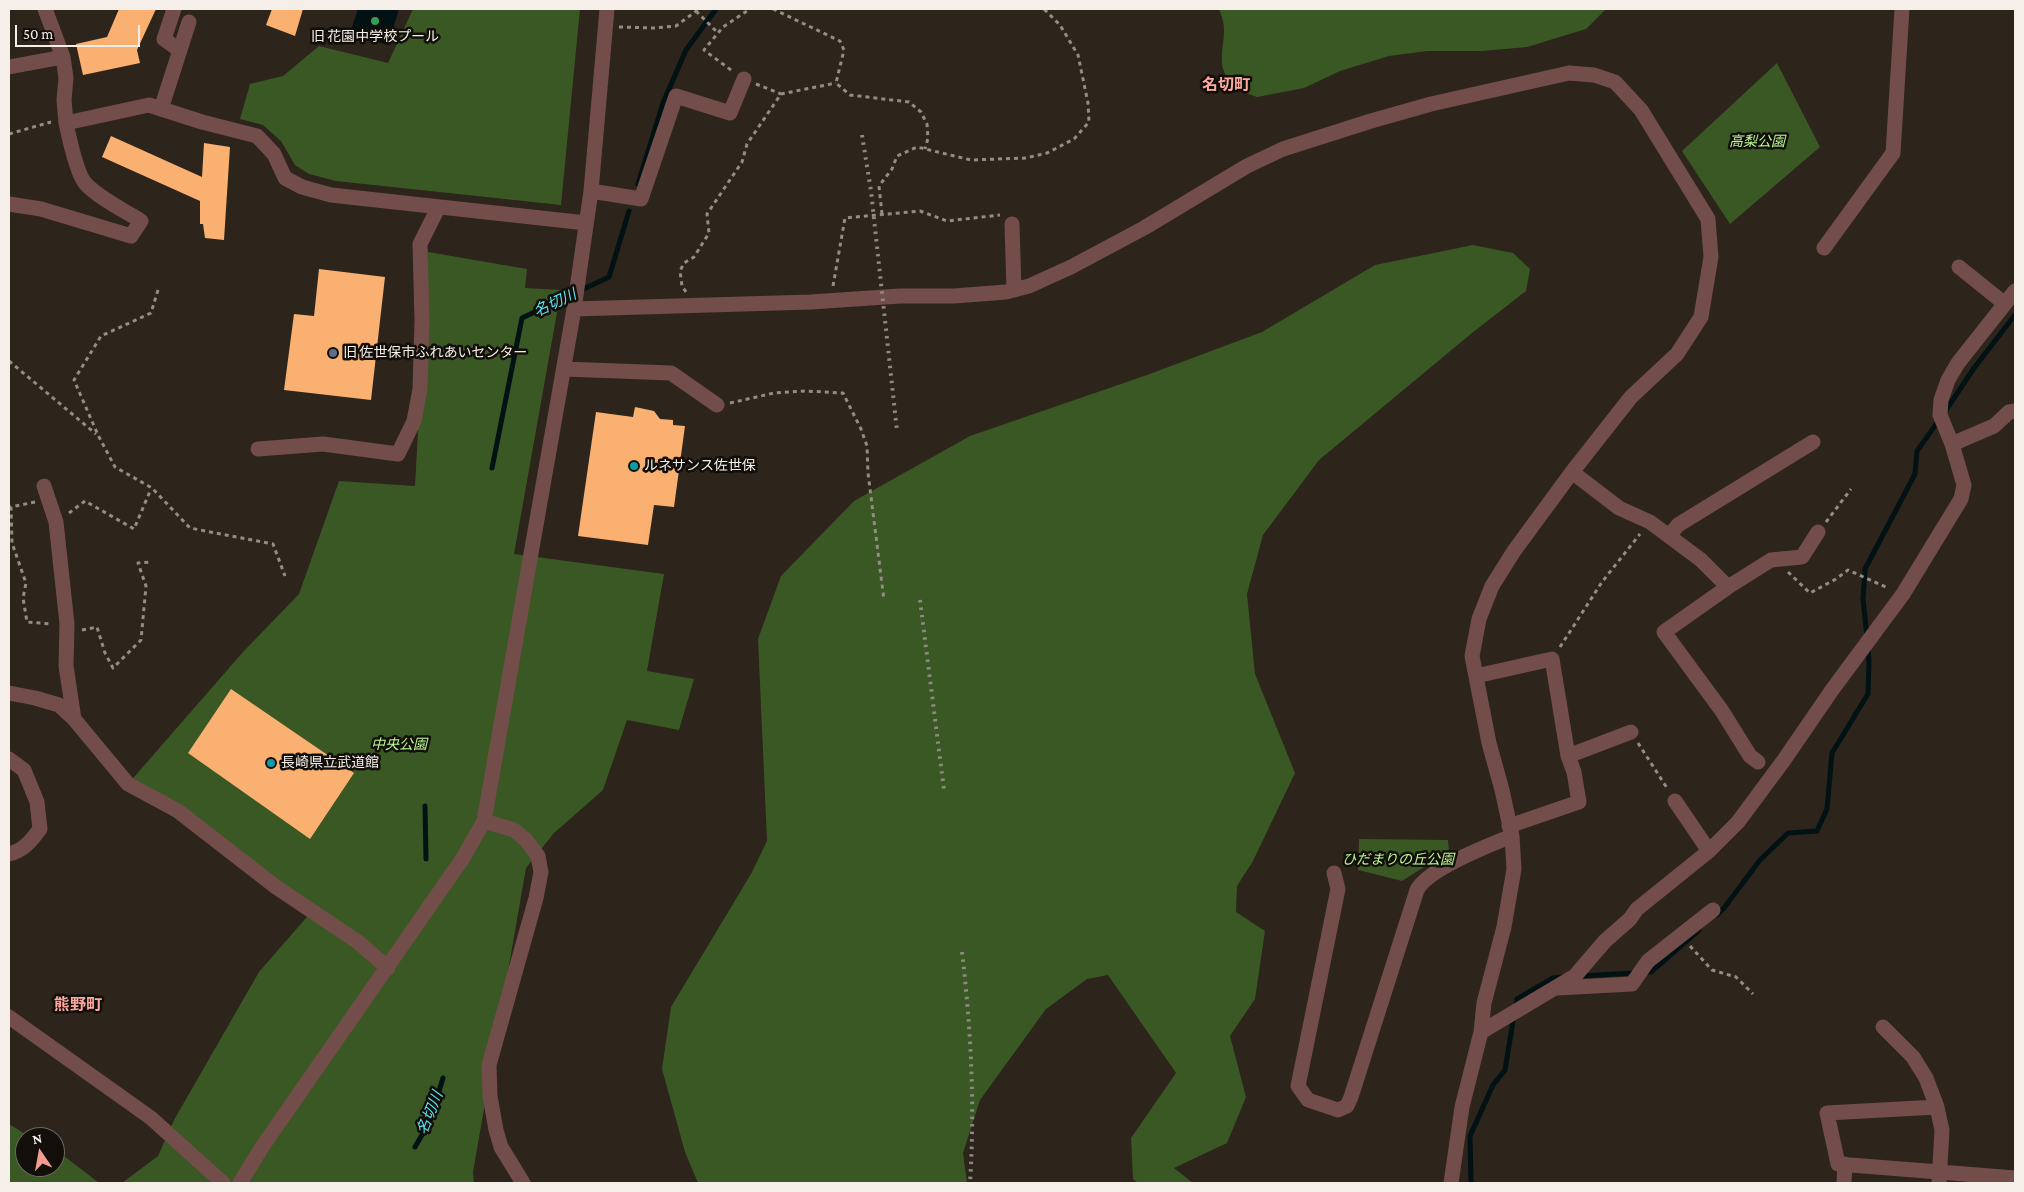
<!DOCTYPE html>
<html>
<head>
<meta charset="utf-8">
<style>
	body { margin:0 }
	#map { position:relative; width:2024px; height:1192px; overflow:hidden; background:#2d241c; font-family:"Crimson Pro",serif }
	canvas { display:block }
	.frame { position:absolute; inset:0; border:10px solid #f5eee9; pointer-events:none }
	.north { position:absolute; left:15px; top:1127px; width:50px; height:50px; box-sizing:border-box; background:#120e0a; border:1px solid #6d6863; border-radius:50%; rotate:348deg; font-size:14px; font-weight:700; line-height:20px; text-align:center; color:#f5eee9 }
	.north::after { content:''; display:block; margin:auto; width:18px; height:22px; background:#f59c91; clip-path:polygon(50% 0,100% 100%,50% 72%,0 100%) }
	.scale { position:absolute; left:15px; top:25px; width:125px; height:22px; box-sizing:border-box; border:2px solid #f5eee9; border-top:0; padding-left:6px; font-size:15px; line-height:18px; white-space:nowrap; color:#f5eee9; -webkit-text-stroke:4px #120e0a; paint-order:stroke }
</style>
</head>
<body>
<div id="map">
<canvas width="2024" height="1192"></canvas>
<div class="frame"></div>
<div class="north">N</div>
<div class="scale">50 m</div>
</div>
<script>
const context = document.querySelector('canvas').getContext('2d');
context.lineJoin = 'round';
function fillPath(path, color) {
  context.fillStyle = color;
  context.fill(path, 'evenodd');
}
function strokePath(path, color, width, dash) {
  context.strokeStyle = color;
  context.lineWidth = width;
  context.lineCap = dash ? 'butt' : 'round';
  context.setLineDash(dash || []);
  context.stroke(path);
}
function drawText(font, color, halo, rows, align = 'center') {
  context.font = font + ' "Crimson Pro","Noto Sans JP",serif';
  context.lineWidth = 5;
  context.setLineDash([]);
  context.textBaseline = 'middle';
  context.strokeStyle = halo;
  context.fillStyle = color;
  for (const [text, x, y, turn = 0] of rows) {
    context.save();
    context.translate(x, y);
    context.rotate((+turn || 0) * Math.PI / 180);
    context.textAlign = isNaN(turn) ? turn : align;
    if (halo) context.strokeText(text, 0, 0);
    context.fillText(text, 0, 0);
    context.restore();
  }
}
fillPath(new Path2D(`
	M 413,9 L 580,9 L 561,205 L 336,181 L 309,174 L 295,165 L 281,141 L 263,125 L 240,119 L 250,84 L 283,76 L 319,46 L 388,63 Z
	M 1219,9 L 1606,9 L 1586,29 L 1527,47 L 1482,51 L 1427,51 L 1389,56 L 1340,71 L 1304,88 L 1257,97 L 1232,88 C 1229,81 1222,70 1222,63 C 1221,41 1229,32 1219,9 Z
	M 1777,63 L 1820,147 L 1730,224 L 1682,151 Z
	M 1473,245 L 1513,253 L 1530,269 L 1526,291 L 1472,333 L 1319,460 L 1263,535 L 1247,594 L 1255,674 L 1295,773 L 1253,861 L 1237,886 L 1236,912 L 1265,931 L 1255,999 L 1230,1036 L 1246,1097 L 1227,1143 L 1174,1168 L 1193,1183 L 1138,1183 L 1133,1179 L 1131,1138 L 1176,1073 L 1108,975 L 1087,979 L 1046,1009 L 980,1100 L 963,1153 L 967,1183 L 698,1183 L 685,1152 L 662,1069 L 671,1007 L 751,874 L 767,841 L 758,639 L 781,576 L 854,501 L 970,436 L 1147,375 L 1262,332 L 1375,265 Z
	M 428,252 L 527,269 L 525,288 L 561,290 L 514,554 L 664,574 L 647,671 L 694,679 L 679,730 L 627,720 L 603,790 L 554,833 L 526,868 L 473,1172 L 474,1183 L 122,1183 L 158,1156 L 174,1120 L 259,972 L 312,911 L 128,784 L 243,652 L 299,594 L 339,481 L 415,486 Z
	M 1359,839 L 1448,840 L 1449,851 L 1402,881 L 1358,870 Z
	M 9,1124 L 30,1137 L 25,1137 L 25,1167 L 55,1167 L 55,1151 L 68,1159 L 99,1183 L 9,1183 Z`), '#3a5824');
fillPath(new Path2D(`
	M 358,9 L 399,9 L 388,45 L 350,33 Z`), '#021113');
strokePath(new Path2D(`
	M 638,184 L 663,103 L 686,50 L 716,9
	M 1944,413 L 1974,368 L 2015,315
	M 492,468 L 522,318 L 609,277 L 629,211
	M 1867,637 L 1863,599 L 1865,569 L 1915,474 L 1917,451 L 1939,420
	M 425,806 L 426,859
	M 1717,915 L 1724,908 L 1760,860 L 1788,833 L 1817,831 L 1827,809 L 1832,753 L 1868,694 L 1869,663 L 1868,648
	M 1580,976 L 1651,972 L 1699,930
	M 1516,1007 L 1517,999 L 1553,978 L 1564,977
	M 415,1147 L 430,1121 L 443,1078
	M 1471,1183 L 1470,1136 L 1493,1085 L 1505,1070 L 1514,1015`), '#021113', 5);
fillPath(new Path2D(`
	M 119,9 L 156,9 L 137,50 L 140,63 L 83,75 L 76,44 L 107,37 Z
	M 272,9 L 303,9 L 295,36 L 266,25 Z
	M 111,136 L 202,177 L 204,143 L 230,147 L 224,240 L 205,238 L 203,224 L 200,224 L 200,201 L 102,157 Z
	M 319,269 L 385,277 L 371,400 L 284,390 L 294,314 L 314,316 Z
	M 635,407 L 654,411 L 660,419 L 673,420 L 673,425 L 685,426 L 674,507 L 654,505 L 648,545 L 578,536 L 596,412 L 633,417 Z
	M 231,689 L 354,773 L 310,839 L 188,753 Z`), '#f9b071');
strokePath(new Path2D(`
	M 773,9 L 840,41 L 844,50 L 836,83 L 850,95 L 909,102 L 921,112 L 927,124 L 928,138 L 925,149
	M 696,11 L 718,33
	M 619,27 L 654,28 L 676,26 L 699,9
	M 731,70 L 704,50 L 723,27 L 750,9
	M 756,84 L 781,94
	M 9,134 L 51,122
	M 882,214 L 879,186 L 892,169 L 897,156 L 917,147 L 971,160 L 1026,158 L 1047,153 L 1074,139 L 1089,122 L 1088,103 L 1078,55 L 1060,25 L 1044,9
	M 833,286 L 845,218 L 920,211 L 947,221 L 1000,215
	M 158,290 L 151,313 L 101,336 L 74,380 L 98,435 L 115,467 L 152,488 L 190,528 L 273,544 L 285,576
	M 686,292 L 682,286 L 680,271 L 684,263 L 694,257 L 709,233 L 707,214 L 742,162 L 747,144 L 781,94 L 836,83
	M 9,361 L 96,434
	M 730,403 L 774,393 L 805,391 L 843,393 L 861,429 L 867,446 L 868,473 L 884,600
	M 35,502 L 11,507 L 12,543 L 26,583 L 23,598 L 27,622 L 51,624
	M 69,513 L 85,501 L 134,529 L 151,489
	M 1826,522 L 1851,489
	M 1788,572 L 1810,593 L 1836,579 L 1848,570 L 1888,588
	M 82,630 L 97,627 L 105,653 L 113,668 L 141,640 L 146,586 L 138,563 L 150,562
	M 1560,647 L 1602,582 L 1640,534
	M 1638,743 L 1667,788
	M 1690,946 L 1712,970 L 1736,977 L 1753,994`), '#948c85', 3, [4, 4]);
strokePath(new Path2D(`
	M 45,9 L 63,57 L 66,78 L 64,100 L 66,123
	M 174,9 L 164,39 L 179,50
	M 9,67 L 63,57
	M 161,109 L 189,22
	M 591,191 L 641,199 L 676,96 L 730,113 L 744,79
	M 9,204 L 41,209 L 131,236 L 141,221 C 125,211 97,197 85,183 C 76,172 69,137 66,123 L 149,105 L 202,122 L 257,136 L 274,154 L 285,178 L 302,187 L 331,195 L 586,223
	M 1012,224 L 1014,290
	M 1824,248 L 1893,153 L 1902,9
	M 1959,267 L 2005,304
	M 574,309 L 811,302 L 900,296 L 954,296 L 1006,292 L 1029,286 L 1071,267 L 1144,228 L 1247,166 L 1283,149 L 1371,121 L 1431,104 L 1569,73 L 1594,75 L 1615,82 L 1641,110 L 1708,219 L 1711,257 L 1701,317 L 1677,354 L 1631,397 L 1572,472 L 1514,551 L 1492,586 L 1479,619 L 1472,656 L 1489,743 L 1502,790 L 1512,836 L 1514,869 L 1504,927 L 1484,1003 L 1481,1032 L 1462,1107 L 1451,1183
	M 564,369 L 671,373 L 717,405
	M 1952,444 L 1994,426 L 2009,412 L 2015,411
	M 258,449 L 323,444 L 398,454 L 414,421 L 420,389 L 422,321 L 420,244 L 438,208
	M 1572,472 L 1619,508 L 1650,522 L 1701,560 L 1728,587
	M 44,486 L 56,522 L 67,624 L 66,666 L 74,719
	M 1669,536 L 1678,525 L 1813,442
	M 1476,676 L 1552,659 L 1568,756 L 1574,772 L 1579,802 L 1509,826
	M 9,693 L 35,698 L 59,705 L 74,719 L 128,784 L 178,811 L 276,887 L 358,942 L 388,968
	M 1568,756 L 1631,732
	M 9,759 L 24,770 L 37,802 L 40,829 C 31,841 23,851 9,854
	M 1758,762 L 1750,756 L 1722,711 L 1664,632 L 1728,587 L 1771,560 L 1802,557 L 1818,532
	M 1675,801 L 1709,851
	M 484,821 L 514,830 L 526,840 L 538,856 L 541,872 L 536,898 L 489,1065 L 490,1096 L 496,1130 L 501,1147 L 523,1183
	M 1334,873 L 1338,889 L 1298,1086 L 1308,1100 L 1338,1110 L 1347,1106 L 1351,1097 L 1417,890 C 1428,869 1489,845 1512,836
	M 1557,988 L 1632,984 L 1648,961 L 1713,910
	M 9,1017 L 151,1118 L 223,1183
	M 1883,1027 L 1913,1057 L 1926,1078 L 1937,1107 L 1942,1130 L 1939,1183
	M 1481,1032 L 1575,976 L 1605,941 L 1630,919 L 1637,909 L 1709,851 L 1738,822 L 1784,760 L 1832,690 L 1903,594 L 1961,499 L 1964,485 L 1952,444 L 1940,415 L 1941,400 L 1948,380 L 1958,363 L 2015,291
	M 1937,1107 L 1827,1113 L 1838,1164 L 2015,1178
	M 240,1183 L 262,1147 L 463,858 L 484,821 L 574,309 L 591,191 L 607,9
	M 1844,1183 L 1845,1164`), '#734d49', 15);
strokePath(new Path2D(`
	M 862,135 L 871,191 L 897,431
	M 920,600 L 944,790
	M 962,952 C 971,1028 975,1107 970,1183`), '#8f8781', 4, [2.5, 5]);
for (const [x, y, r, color] of [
	[375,21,5,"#2e9e5b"],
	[333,353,5,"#5c6f8a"],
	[634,466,5,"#0f9aa8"],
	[271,763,5,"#0f9aa8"]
]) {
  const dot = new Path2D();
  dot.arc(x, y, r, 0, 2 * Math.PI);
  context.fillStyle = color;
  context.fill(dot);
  strokePath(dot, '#120e0a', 2);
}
drawText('14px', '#f5eee9', '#120e0a', [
	["旧 花園中学校プール",375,37,"center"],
	["旧 佐世保市ふれあいセンター",343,353],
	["ルネサンス佐世保",644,466],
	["長崎県立武道館",281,763]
], 'left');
drawText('italic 14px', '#baf890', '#120e0a', [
	["高梨公園",1757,142],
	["中央公園",399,745],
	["ひだまりの丘公園",1398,860]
]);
drawText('italic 15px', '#5ce3f2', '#120e0a', [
	["名切川",555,303,-25],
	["名切川",430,1113,-68]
]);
drawText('bold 16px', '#fda99f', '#120e0a', [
	["名切町",1226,85],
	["熊野町",78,1005]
]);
</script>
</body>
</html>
